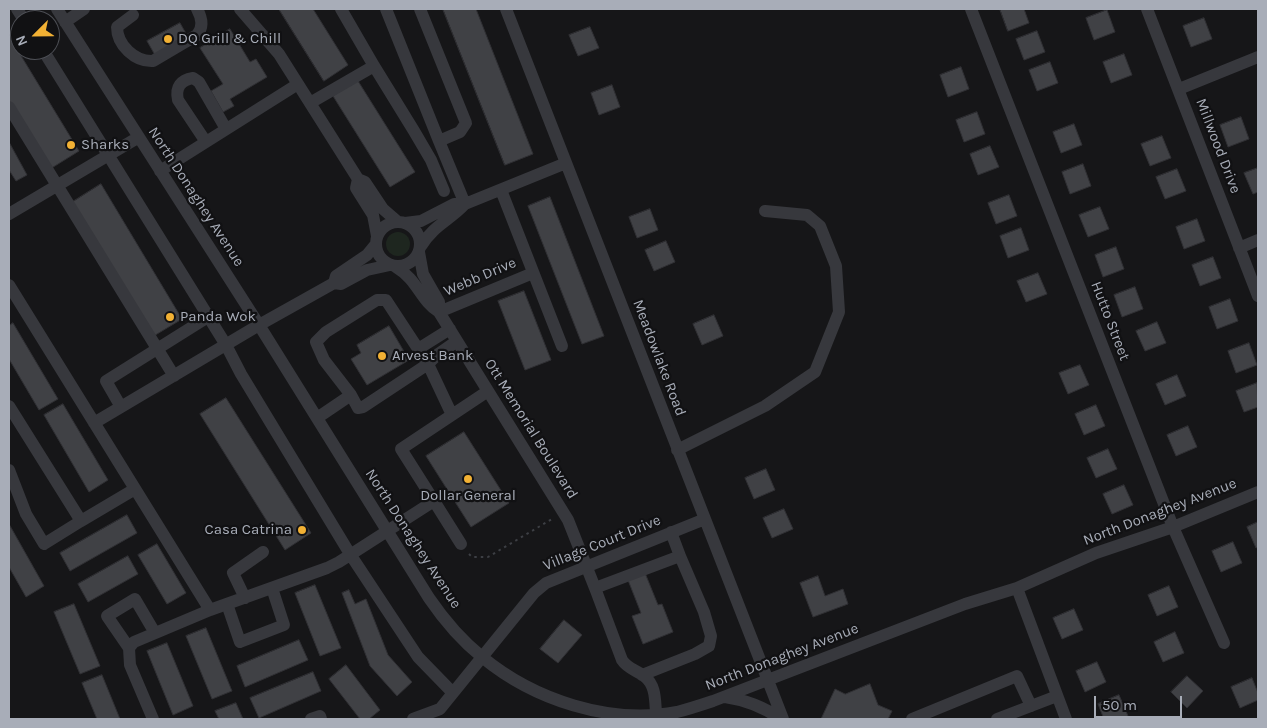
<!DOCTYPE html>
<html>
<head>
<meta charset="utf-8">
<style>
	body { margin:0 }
	#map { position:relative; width:1267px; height:728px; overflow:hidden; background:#161618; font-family:Karla,sans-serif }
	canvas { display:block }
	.frame { position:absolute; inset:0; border:10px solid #a8adb8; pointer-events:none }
	.north { position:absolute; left:10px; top:10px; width:50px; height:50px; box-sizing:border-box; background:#111113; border:1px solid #4d4f55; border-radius:50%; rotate:247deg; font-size:14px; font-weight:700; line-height:20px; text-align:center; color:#a8adb8 }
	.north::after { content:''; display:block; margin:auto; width:18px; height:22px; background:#f2b134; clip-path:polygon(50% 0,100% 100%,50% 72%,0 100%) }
	.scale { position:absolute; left:1094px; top:696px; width:88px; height:22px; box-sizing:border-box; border:2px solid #a8adb8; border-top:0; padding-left:6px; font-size:15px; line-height:18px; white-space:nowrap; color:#a8adb8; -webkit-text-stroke:4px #111113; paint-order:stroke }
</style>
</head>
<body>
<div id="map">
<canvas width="1267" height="728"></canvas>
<div class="frame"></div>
<div class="north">N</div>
<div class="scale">50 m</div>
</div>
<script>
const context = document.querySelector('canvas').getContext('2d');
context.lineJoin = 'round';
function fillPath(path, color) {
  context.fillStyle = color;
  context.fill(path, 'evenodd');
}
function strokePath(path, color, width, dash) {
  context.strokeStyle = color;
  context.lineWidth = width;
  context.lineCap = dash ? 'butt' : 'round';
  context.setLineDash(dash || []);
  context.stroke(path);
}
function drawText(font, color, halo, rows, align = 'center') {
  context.font = font + ' Karla,sans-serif';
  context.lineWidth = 4.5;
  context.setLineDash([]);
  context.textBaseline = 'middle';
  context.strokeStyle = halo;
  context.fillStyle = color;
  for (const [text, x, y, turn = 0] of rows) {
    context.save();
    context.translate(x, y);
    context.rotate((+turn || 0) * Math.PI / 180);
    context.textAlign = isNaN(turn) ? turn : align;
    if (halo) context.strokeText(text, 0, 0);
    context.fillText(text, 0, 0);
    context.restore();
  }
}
fillPath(new Path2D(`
	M386 244a12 12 0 1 1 24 0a12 12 0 1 1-24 0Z`), '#1e261f');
const building = new Path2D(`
	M 279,9 L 313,9 L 348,65 L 324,81 Z
	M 443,9 L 476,9 L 533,154 L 505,165 Z
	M 1000,9 L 1024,9 L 1029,23 L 1008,31 Z
	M 1107,10 L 1115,32 L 1094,40 L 1086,18 Z
	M 1204,18 L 1212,39 L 1191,47 L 1183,26 Z
	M 180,23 L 188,37 L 155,55 L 147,41 Z
	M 590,27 L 599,48 L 578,56 L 569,35 Z
	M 230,29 L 250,62 L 256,59 L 267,77 L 230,99 L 234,106 L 223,112 L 211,91 L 223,84 L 200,48 Z
	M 1037,31 L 1045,52 L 1024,60 L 1016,39 Z
	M 9,36 L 79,151 L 50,169 L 9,102 Z
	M 1124,54 L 1132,75 L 1111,83 L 1103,62 Z
	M 1050,62 L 1058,83 L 1037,91 L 1029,70 Z
	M 961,67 L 969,89 L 948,97 L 940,75 Z
	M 358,81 L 415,172 L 390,187 L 333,96 Z
	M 612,85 L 620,107 L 599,115 L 591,93 Z
	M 977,112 L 985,134 L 964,142 L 956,120 Z
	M 1241,117 L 1249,139 L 1228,147 L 1220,125 Z
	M 1074,124 L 1082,145 L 1061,153 L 1053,132 Z
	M 1162,136 L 1171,158 L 1150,166 L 1141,144 Z
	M 9,142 L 27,175 L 16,181 L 9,170 Z
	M 990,146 L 999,167 L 978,175 L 970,154 Z
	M 1083,164 L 1091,186 L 1070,194 L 1062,172 Z
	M 1258,168 L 1258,192 L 1253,194 L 1244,173 Z
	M 1177,169 L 1186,191 L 1165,199 L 1156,177 Z
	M 101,184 L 182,319 L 152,337 L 71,203 Z
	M 1009,195 L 1017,216 L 996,224 L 988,203 Z
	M 550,197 L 604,336 L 582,344 L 528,206 Z
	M 1100,207 L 1109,229 L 1088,237 L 1079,215 Z
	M 650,209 L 658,230 L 637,238 L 629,217 Z
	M 1197,219 L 1205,241 L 1184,249 L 1176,227 Z
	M 1021,228 L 1029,250 L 1008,258 L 1000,236 Z
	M 666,241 L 675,262 L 654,271 L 645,250 Z
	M 1116,247 L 1124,269 L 1103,277 L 1095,255 Z
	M 1213,257 L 1221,278 L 1200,286 L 1192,265 Z
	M 1038,273 L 1047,294 L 1026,302 L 1017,281 Z
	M 1135,287 L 1143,309 L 1122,317 L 1114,295 Z
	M 524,291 L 551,360 L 525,370 L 498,301 Z
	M 1230,299 L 1238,321 L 1217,329 L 1209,307 Z
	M 714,315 L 723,336 L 702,345 L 693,324 Z
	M 1157,322 L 1166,343 L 1145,351 L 1136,331 Z
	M 13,323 L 58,399 L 39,410 L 9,359 L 9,326 Z
	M 389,326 L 409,360 L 367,385 L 351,359 L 361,353 L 357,345 Z
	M 1249,343 L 1257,365 L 1236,373 L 1228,351 Z
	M 1080,365 L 1089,385 L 1068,394 L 1059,373 Z
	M 1177,375 L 1186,396 L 1165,405 L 1156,384 Z
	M 1257,383 L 1258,407 L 1244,412 L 1236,391 Z
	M 226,398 L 311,533 L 285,550 L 200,414 Z
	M 63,404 L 108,480 L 89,492 L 44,415 Z
	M 1096,405 L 1105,426 L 1084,435 L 1075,414 Z
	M 1188,426 L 1197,447 L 1176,456 L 1167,435 Z
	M 464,432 L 509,503 L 471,527 L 426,456 Z
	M 1108,449 L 1117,469 L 1096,478 L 1087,458 Z
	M 766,469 L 775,490 L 754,499 L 745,478 Z
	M 1124,485 L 1133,505 L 1112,514 L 1103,494 Z
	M 784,509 L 793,529 L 772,538 L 763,518 Z
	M 127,515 L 137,533 L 70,571 L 60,553 Z
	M 1258,522 L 1258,547 L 1256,548 L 1247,527 Z
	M 9,524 L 44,586 L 26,597 L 9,567 Z
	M 1233,542 L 1242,563 L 1221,572 L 1212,551 Z
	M 157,544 L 186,593 L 167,604 L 138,555 Z
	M 128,556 L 138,574 L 88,602 L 78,584 Z
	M 645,573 L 658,605 L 662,604 L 673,632 L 643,644 L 632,616 L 641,613 L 628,580 Z
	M 818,576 L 825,596 L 843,589 L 848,604 L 813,617 L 800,583 Z
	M 315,585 L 341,648 L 320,656 L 295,593 Z
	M 1169,586 L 1178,607 L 1157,616 L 1148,595 Z
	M 349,590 L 355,604 L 366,599 L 388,655 L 412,682 L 397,696 L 370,666 L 342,593 Z
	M 74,604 L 100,666 L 80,674 L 54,612 Z
	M 1074,609 L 1083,630 L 1062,639 L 1053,618 Z
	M 564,620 L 582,635 L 558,663 L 540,649 Z
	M 206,628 L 232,691 L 212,699 L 186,636 Z
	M 1175,632 L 1184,653 L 1163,662 L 1154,642 Z
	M 299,640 L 308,660 L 245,687 L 237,666 Z
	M 167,643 L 193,706 L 173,715 L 147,651 Z
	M 1097,662 L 1106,682 L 1085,692 L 1076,671 Z
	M 346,665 L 380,710 L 369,719 L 360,719 L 329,679 Z
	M 313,672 L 321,691 L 259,718 L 250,698 Z
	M 102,675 L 120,719 L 97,719 L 82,683 Z
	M 1187,676 L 1203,691 L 1187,708 L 1171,692 Z
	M 1252,678 L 1258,693 L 1258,700 L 1240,708 L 1231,687 Z
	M 870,684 L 878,705 L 892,711 L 888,719 L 821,719 L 835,689 L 845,694 Z
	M 1119,695 L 1128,716 L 1121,719 L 1104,719 L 1098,704 Z
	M 236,703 L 243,719 L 219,719 L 215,711 Z`);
fillPath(building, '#404145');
strokePath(building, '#303034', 1);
strokePath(new Path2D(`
	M 469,554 L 472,557 L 488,557 L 552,519`), '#3d3f44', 2, [2.5, 4]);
strokePath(new Path2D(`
	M 17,9 L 24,20
	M 57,9 L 259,325 L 429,598 C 444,620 461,640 482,657 C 534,700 610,725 677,712 C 689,709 701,705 713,701 L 965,604 L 1017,588 L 1096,553 L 1173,527 L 1258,492
	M 240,9 L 279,54 L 358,179 L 365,182 L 383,209 L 398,222
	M 341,9 L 374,66 L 414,131 L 431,160 L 444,191
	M 386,9 L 439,141
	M 420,9 L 466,123 L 460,132 L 439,141 L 465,204
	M 506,9 L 783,719
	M 971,9 L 1173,527 L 1224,643
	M 1147,9 L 1258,296
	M 133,15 L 117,27 C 117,45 135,62 153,61 L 197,35 C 204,27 202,18 197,9
	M 65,22 L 84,9
	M 43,50 L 226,345 L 241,374 L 350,554 L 418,657 L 453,693
	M 1179,89 L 1258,57
	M 310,103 L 374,66
	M 9,107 L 174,376
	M 206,142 L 178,100 C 175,87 181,80 193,78 L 199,82 L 226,129
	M 160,171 L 298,84
	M 358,179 L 356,188 L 373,215 L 377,236
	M 501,190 L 562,346
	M 9,214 L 139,137
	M376 244a22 22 0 1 1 44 0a22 22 0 1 1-44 0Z
	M 405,223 L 421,221 L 454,204 L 465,204 L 566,163
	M 421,246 C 434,225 449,221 465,204
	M 1239,248 L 1258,240
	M 419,252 L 423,274 L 439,302 L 439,312
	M 396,267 C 418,280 420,300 439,312 L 568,520 L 595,588 L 680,556 L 671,532
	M 334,283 L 336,276 L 367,255 L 376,244
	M 9,285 L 210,610
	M 439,312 L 533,273
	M 418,349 L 450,329
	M 351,395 L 324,360 L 316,342 L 326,332 L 377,300 L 386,300 L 428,364 L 452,415
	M 9,406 L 81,521 L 135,489
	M 121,407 L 106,381 L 208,317
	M 317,418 L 351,395 L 358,408 L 363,407 L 428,364 L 437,355 L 457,341
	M 94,423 L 259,325 L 334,283 L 341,284 L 367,270 L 390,265
	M 677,450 L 765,406 L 815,372 L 839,312 L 836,266 L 820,226 L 807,215 L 765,211
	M 9,470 L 26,514 L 44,544 L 81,521
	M 434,501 L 461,544
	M 595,588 L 622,660 C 628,669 636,670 644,676 C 656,685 655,700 656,713
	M 1017,588 L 1066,719
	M 245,598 L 233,573 L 263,552
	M 227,604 L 240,642 L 284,625 L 272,588
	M 129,648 L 107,616 L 135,599 L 155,633
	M 642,675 L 695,654 L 709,646 L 711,636 L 704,612 L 680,556
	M 725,697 C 746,700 764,707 781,719
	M 153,719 L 130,665 L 129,648 L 134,642 L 210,610 L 327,568 L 339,562 L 434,501 L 401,449 L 488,391
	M 311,719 L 320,716 L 321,719
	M 413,719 L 440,709 L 534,593 L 546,583 L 705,519
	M 912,719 L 1017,676 L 1031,706
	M 997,719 L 1057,696`), '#37383d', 12);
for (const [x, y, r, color] of [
	[168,39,5,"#f2b134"],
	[71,145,5,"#f2b134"],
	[170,317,5,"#f2b134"],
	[382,356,5,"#f2b134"],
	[468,479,5,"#f2b134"],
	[302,530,5,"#f2b134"]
]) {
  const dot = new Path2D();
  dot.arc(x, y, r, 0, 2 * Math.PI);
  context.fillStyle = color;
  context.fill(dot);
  strokePath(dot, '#111113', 2);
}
drawText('15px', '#a8adb8', '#111113', [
	["DQ Grill & Chill",178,39],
	["Sharks",81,145],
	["Panda Wok",180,317],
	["Arvest Bank",392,356],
	["Dollar General",468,496,"center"],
	["Casa Catrina",292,530,"right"]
], 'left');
drawText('15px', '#a8adb8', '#111113', [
	["Millwood Drive",1218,146,69],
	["North Donaghey Avenue",196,197,57],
	["Webb Drive",480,277,-23],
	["Hutto Street",1110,321,69],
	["Meadowlake Road",659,358,69],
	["Ott Memorial Boulevard",531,429,58],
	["North Donaghey Avenue",1160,512,-21],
	["North Donaghey Avenue",413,539,57],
	["Village Court Drive",602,543,-22],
	["North Donaghey Avenue",782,657,-21]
]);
</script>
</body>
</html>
